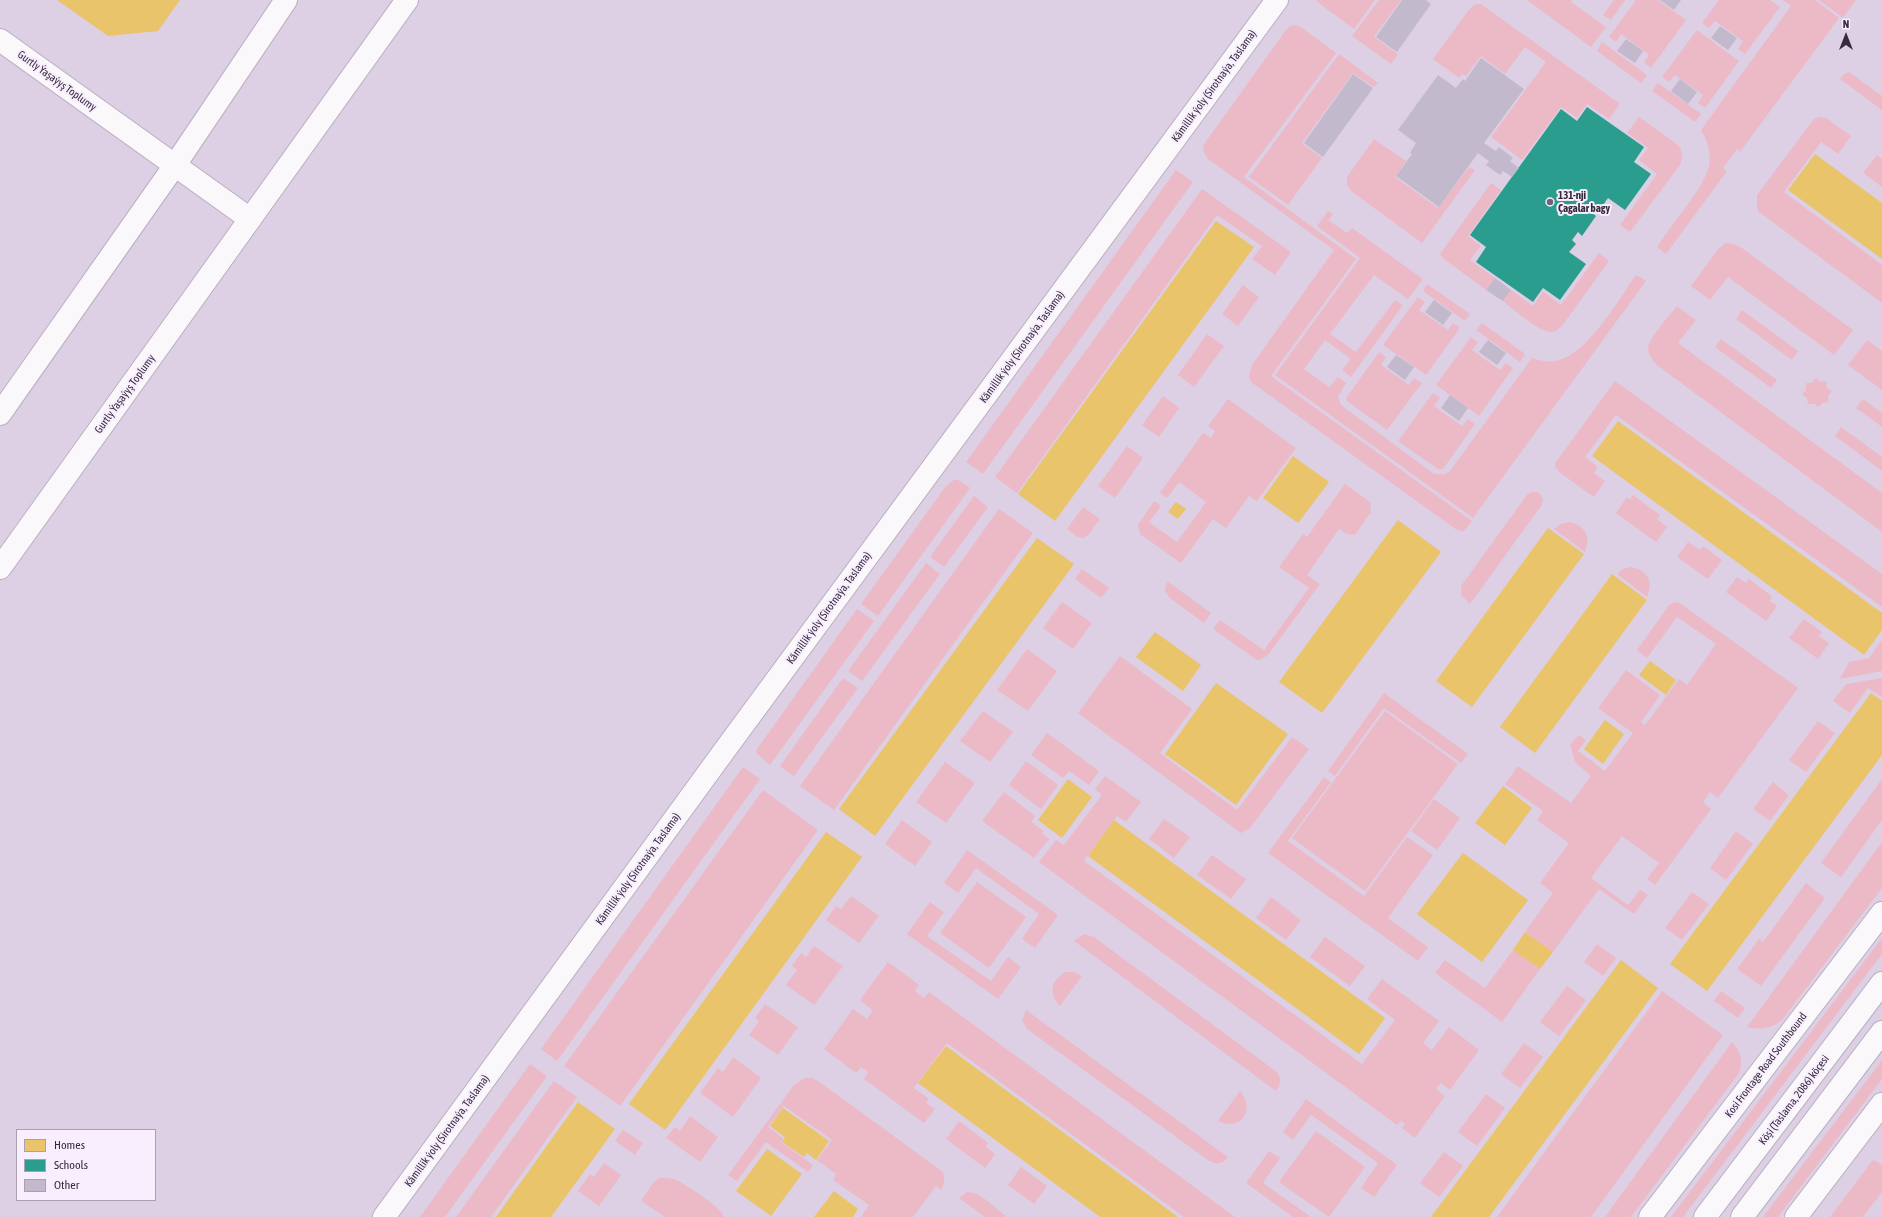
<!DOCTYPE html>
<html>
<head>
<meta charset="utf-8">
<style>
	body { margin:0 }
	#map { position:relative; width:1882px; height:1217px; overflow:hidden; background:#ddcfe4; font-family:"Asap Condensed",sans-serif }
	canvas { display:block }
	.legend { position:absolute; left:16px; top:1129px; width:140px; height:72px; box-sizing:border-box; background:#f8eefe; border:1px solid #aaa0b0; margin:0; padding:5px 7px; list-style:none; font-size:12px; color:#352b3a }
	.legend li { display:flex; align-items:center; gap:8px; height:20px }
	.legend b { width:20px; border:1px solid #aaa0b0 }
	.north { position:absolute; left:1826px; top:16px; width:40px; height:40px; -webkit-text-stroke:3px #f8eefe; paint-order:stroke; rotate:0deg; font-size:11px; font-weight:700; line-height:16px; text-align:center; color:#352b3a }
	.north::after { content:''; display:block; margin:auto; width:14px; height:18px; background:#352b3a; clip-path:polygon(50% 0,100% 100%,50% 72%,0 100%) }
</style>
</head>
<body>
<div id="map">
<canvas width="1882" height="1217"></canvas>
<ul class="legend">
<li><b style="height:11px;background:#e9c46a"></b>Homes</li>
<li><b style="height:11px;background:#2a9d8f"></b>Schools</li>
<li><b style="height:11px;background:#c2bacc"></b>Other</li>
</ul>
<div class="north">N</div>
</div>
<script>
const context = document.querySelector('canvas').getContext('2d');
context.lineJoin = 'round';
function fillPath(path, color) {
  context.fillStyle = color;
  context.fill(path, 'evenodd');
}
function strokePath(path, color, width, dash) {
  context.strokeStyle = color;
  context.lineWidth = width;
  context.lineCap = dash ? 'butt' : 'round';
  context.setLineDash(dash || []);
  context.stroke(path);
}
function drawText(font, color, halo, rows, align = 'center') {
  context.font = font + ' "Asap Condensed",sans-serif';
  context.lineWidth = 4;
  context.setLineDash([]);
  context.textBaseline = 'middle';
  context.strokeStyle = halo;
  context.fillStyle = color;
  for (const [text, x, y, turn = 0] of rows) {
    context.save();
    context.translate(x, y);
    context.rotate((+turn || 0) * Math.PI / 180);
    context.textAlign = isNaN(turn) ? turn : align;
    if (halo) context.strokeText(text, 0, 0);
    context.fillText(text, 0, 0);
    context.restore();
  }
}
fillPath(new Path2D(`
	M 1317,0 L 1375,0 L 1354,29 L 1320,4 Z
	M 1379,0 L 1401,0 L 1374,37 L 1398,54 L 1391,64 L 1352,36 Z
	M 1527,0 L 1572,0 L 1571,2 L 1606,27 L 1591,47 Z
	M 1614,0 L 1625,0 L 1611,20 L 1603,15 Z
	M 1636,0 L 1658,0 L 1686,20 L 1651,68 L 1644,62 L 1649,55 L 1621,34 L 1616,42 L 1609,37 Z
	M 1719,0 L 1770,0 L 1780,7 L 1745,54 L 1738,49 L 1743,41 L 1715,21 L 1709,28 L 1702,23 Z
	M 1783,0 L 1815,0 L 1839,18 L 1740,152 L 1737,149 L 1723,168 L 1727,171 L 1666,254 L 1657,247 C 1666,233 1676,220 1686,207 C 1705,180 1720,162 1701,130 L 1791,6 Z
	M 1819,0 L 1856,0 L 1843,18 Z
	M 1481,4 L 1620,104 L 1609,119 L 1587,104 L 1577,118 L 1561,107 L 1522,160 L 1491,137 L 1546,62 L 1525,47 L 1505,74 L 1481,56 L 1466,76 L 1462,74 L 1459,78 L 1433,59 L 1468,11 L 1474,5 Z
	M 1295,25 L 1301,27 L 1336,53 L 1244,177 L 1356,259 L 1271,376 L 1472,521 L 1464,531 L 1457,530 L 1251,382 L 1249,376 L 1252,365 L 1334,250 L 1208,159 L 1203,151 L 1204,144 L 1286,30 L 1290,26 Z
	M 1697,30 L 1739,61 L 1705,108 L 1698,103 L 1703,95 L 1675,75 L 1669,82 L 1662,77 Z
	M 1602,42 L 1647,75 L 1641,83 L 1597,51 Z
	M 1339,54 L 1378,83 L 1374,87 L 1353,73 L 1302,143 L 1322,158 L 1288,205 L 1249,177 Z
	M 1849,72 L 1882,96 L 1882,110 L 1840,79 L 1844,74 Z
	M 1658,83 L 1701,114 L 1695,122 L 1652,91 Z
	M 1639,117 L 1678,145 C 1683,152 1683,157 1680,165 L 1630,232 L 1620,225 L 1657,174 L 1639,160 L 1648,148 L 1627,133 Z
	M 1820,117 L 1826,118 L 1851,136 L 1838,154 L 1821,142 L 1784,192 L 1882,265 L 1882,303 L 1759,212 L 1757,208 L 1757,195 L 1814,119 Z
	M 1374,139 L 1406,161 L 1395,177 L 1438,208 L 1469,167 L 1475,170 L 1422,243 L 1351,191 L 1347,185 L 1347,177 Z
	M 1877,155 L 1882,159 L 1882,187 L 1863,173 Z
	M 1176,170 L 1193,182 L 983,474 L 966,462 Z
	M 1491,183 L 1501,190 L 1468,236 L 1481,246 L 1470,260 L 1495,278 L 1486,290 L 1444,259 L 1440,254 Z
	M 1202,189 L 1291,252 L 1275,275 L 1252,259 L 1262,246 L 1217,215 L 1017,493 L 995,477 Z
	M 1328,211 L 1333,214 L 1328,220 L 1347,233 L 1352,228 L 1423,279 L 1408,299 L 1374,275 L 1330,334 L 1356,352 L 1395,300 L 1403,305 L 1351,377 L 1342,370 L 1351,359 L 1325,340 L 1304,369 L 1329,387 L 1338,377 L 1346,383 L 1338,397 L 1341,405 L 1434,474 L 1445,474 L 1450,471 L 1532,358 C 1541,361 1550,363 1559,360 C 1588,353 1619,299 1636,275 L 1646,281 L 1473,518 L 1275,375 L 1360,258 L 1317,226 Z
	M 1726,243 L 1734,244 L 1742,248 L 1853,330 L 1834,355 L 1728,277 L 1710,300 L 1691,286 L 1719,248 Z
	M 1599,253 L 1609,261 L 1562,326 C 1558,329 1556,332 1551,332 C 1539,332 1513,309 1503,301 L 1511,290 L 1533,306 L 1543,291 L 1561,305 Z
	M 1427,284 L 1470,314 L 1465,321 L 1423,291 Z
	M 1243,285 L 1259,297 L 1238,326 L 1222,314 Z
	M 1418,297 L 1425,302 L 1419,310 L 1448,330 L 1453,323 L 1460,328 L 1426,375 L 1383,345 Z
	M 1677,306 L 1696,320 L 1678,343 L 1882,493 L 1882,532 L 1657,365 C 1653,360 1648,355 1648,348 C 1649,338 1670,315 1677,306 Z
	M 1742,310 L 1798,351 L 1792,360 L 1736,319 Z
	M 1482,323 L 1525,354 L 1520,362 L 1476,330 Z
	M 1207,334 L 1224,346 L 1194,387 L 1178,375 Z
	M 1471,337 L 1478,342 L 1472,350 L 1500,370 L 1506,363 L 1513,368 L 1479,416 L 1436,385 Z
	M 1721,339 L 1777,380 L 1771,388 L 1715,347 Z
	M 1867,340 L 1882,351 L 1882,390 L 1848,365 Z
	M 1379,352 L 1386,357 L 1381,365 L 1409,385 L 1414,378 L 1422,383 L 1387,430 L 1347,401 L 1346,398 Z
	M 1816,378 L 1820,382 L 1826,381 L 1827,388 L 1832,391 L 1828,396 L 1829,402 L 1822,403 L 1819,407 L 1814,404 L 1808,404 L 1807,398 L 1802,394 L 1806,390 L 1806,383 L 1812,383 Z
	M 1615,381 L 1882,574 L 1882,607 L 1616,415 L 1585,457 L 1598,467 L 1594,473 L 1605,481 L 1594,497 L 1559,472 L 1555,467 L 1556,462 Z
	M 1433,393 L 1440,398 L 1434,406 L 1462,426 L 1468,419 L 1475,424 L 1443,469 L 1438,469 L 1398,441 Z
	M 1163,396 L 1179,408 L 1159,437 L 1142,425 Z
	M 1228,399 L 1296,448 L 1257,501 L 1249,496 L 1226,528 L 1213,519 L 1181,563 L 1140,534 L 1138,525 L 1154,501 L 1161,506 L 1149,522 L 1177,542 L 1206,502 L 1179,482 L 1167,498 L 1160,493 L 1203,433 L 1211,438 L 1215,431 L 1208,426 Z
	M 1863,399 L 1882,413 L 1882,427 L 1856,408 Z
	M 1841,427 L 1882,457 L 1882,471 L 1835,436 Z
	M 1127,446 L 1143,458 L 1115,498 L 1098,486 Z
	M 954,480 L 959,480 L 970,488 L 878,616 L 861,604 L 946,486 Z
	M 1345,484 L 1370,502 L 1371,512 L 1355,535 L 1347,534 L 1339,529 L 1307,575 L 1320,584 L 1268,655 L 1260,660 L 1257,660 L 1213,629 L 1220,620 L 1264,650 L 1309,588 L 1279,567 L 1303,534 L 1307,537 Z
	M 1531,492 L 1537,492 L 1541,495 L 1543,501 L 1541,506 L 1470,604 L 1461,595 L 1461,586 L 1527,495 Z
	M 1633,495 L 1660,515 L 1657,519 L 1667,527 L 1656,542 L 1616,513 L 1627,497 L 1630,500 Z
	M 974,496 L 988,507 L 944,567 L 930,557 Z
	M 1083,507 L 1100,519 L 1089,534 L 1083,538 L 1078,537 L 1067,529 Z
	M 999,509 L 1033,533 L 834,810 L 800,786 Z
	M 1569,522 C 1585,525 1591,537 1585,552 L 1554,529 L 1561,524 Z
	M 1688,542 L 1700,550 L 1703,546 L 1722,560 L 1708,579 L 1677,557 Z
	M 926,563 L 940,574 L 862,681 L 848,671 Z
	M 1631,567 C 1647,570 1654,581 1647,597 L 1617,574 L 1623,569 Z
	M 1082,569 L 1109,588 L 1101,598 L 1075,579 Z
	M 1737,577 L 1746,583 L 1749,579 L 1772,596 L 1770,601 L 1777,606 L 1766,621 L 1726,592 Z
	M 1167,581 L 1211,613 L 1204,623 L 1170,598 L 1165,591 Z
	M 1062,602 L 1092,623 L 1073,649 L 1043,628 Z
	M 1675,602 L 1681,604 L 1798,688 L 1718,798 L 1710,792 L 1703,802 L 1711,809 L 1655,885 L 1647,879 L 1659,863 L 1622,836 L 1591,878 L 1628,905 L 1640,890 L 1648,895 L 1634,914 L 1599,889 L 1553,952 L 1525,932 L 1553,893 L 1540,883 L 1569,843 L 1537,820 L 1543,811 L 1505,784 L 1518,766 L 1571,803 L 1591,776 L 1575,762 L 1570,744 L 1579,735 L 1586,740 L 1578,751 L 1605,771 L 1633,733 L 1598,708 L 1626,670 L 1660,695 L 1641,722 L 1645,725 L 1679,679 L 1687,685 L 1716,644 L 1677,617 L 1647,658 L 1637,650 L 1669,605 Z
	M 857,609 L 874,621 L 770,765 L 756,753 L 757,749 Z
	M 1804,619 L 1822,632 L 1819,636 L 1829,643 L 1818,659 L 1789,638 Z
	M 1882,640 L 1882,671 L 1840,679 L 1849,662 L 1869,658 Z
	M 1027,649 L 1057,671 L 1028,711 L 997,690 Z
	M 1120,656 L 1192,709 L 1160,753 L 1237,810 L 1292,737 L 1309,749 L 1250,828 L 1241,833 L 1078,713 Z
	M 843,678 L 858,688 L 794,776 L 780,766 Z
	M 1882,678 L 1882,697 L 1868,688 L 1850,713 L 1833,701 L 1846,684 Z
	M 1384,693 L 1468,754 L 1461,763 L 1384,708 L 1335,776 L 1328,771 Z
	M 983,711 L 1013,732 L 990,762 L 960,741 Z
	M 1385,711 L 1458,764 L 1365,891 L 1292,838 Z
	M 1818,721 L 1835,733 L 1806,772 L 1789,760 Z
	M 1047,733 L 1099,771 L 1089,785 L 1069,771 L 1063,778 L 1031,755 Z
	M 1026,761 L 1058,785 L 1041,809 L 1009,785 Z
	M 945,762 L 975,783 L 946,823 L 916,802 Z
	M 743,767 L 760,779 L 557,1061 L 541,1049 Z
	M 1105,776 L 1141,802 L 1126,822 L 1117,816 L 1084,861 L 1362,1064 L 1395,1020 L 1367,999 L 1382,979 L 1439,1021 L 1423,1043 L 1432,1050 L 1449,1027 L 1479,1050 L 1450,1090 L 1441,1083 L 1436,1089 L 1445,1096 L 1415,1138 L 1402,1128 L 1405,1124 L 1401,1121 L 1397,1125 L 1039,862 L 1056,840 L 1064,845 L 1102,795 L 1095,789 Z
	M 1324,777 L 1331,782 L 1288,841 L 1364,896 L 1407,837 L 1433,855 L 1388,918 L 1428,947 L 1418,961 L 1268,853 Z
	M 1882,779 L 1882,820 L 1841,877 L 1821,863 Z
	M 1773,782 L 1789,795 L 1770,821 L 1753,809 Z
	M 763,790 L 818,830 L 620,1106 L 564,1066 Z
	M 1004,792 L 1035,816 L 1031,822 L 1044,831 L 1042,834 L 1049,839 L 1034,858 L 982,821 Z
	M 1434,799 L 1460,818 L 1437,850 L 1411,831 Z
	M 1164,819 L 1190,837 L 1174,858 L 1149,839 Z
	M 902,820 L 932,842 L 915,866 L 885,844 Z
	M 1736,831 L 1753,844 L 1726,880 L 1710,868 Z
	M 1882,842 L 1882,888 L 1782,1020 C 1771,1029 1761,1030 1747,1027 Z
	M 967,850 L 1058,915 L 1035,948 L 1022,939 L 1039,914 L 976,868 L 958,893 L 944,883 Z
	M 1212,855 L 1246,879 L 1231,899 L 1197,875 Z
	M 977,882 L 1026,917 L 989,968 L 940,933 Z
	M 1806,883 L 1825,898 L 1761,986 L 1737,969 L 1759,939 L 1763,942 Z
	M 1692,892 L 1709,904 L 1682,940 L 1665,928 Z
	M 851,896 L 879,916 L 859,943 L 826,920 L 836,906 L 841,909 Z
	M 1271,897 L 1301,920 L 1286,940 L 1256,918 Z
	M 930,902 L 944,912 L 927,936 L 991,981 L 1008,957 L 1021,967 L 998,999 L 907,934 Z
	M 1084,934 L 1094,937 L 1277,1072 C 1282,1079 1281,1084 1276,1091 L 1074,941 Z
	M 1325,937 L 1365,966 L 1350,986 L 1310,957 Z
	M 1882,938 L 1882,954 L 1683,1217 L 1671,1217 Z
	M 1597,944 L 1616,958 L 1603,976 L 1584,962 Z
	M 814,946 L 843,966 L 814,1005 L 786,985 L 797,970 L 792,966 L 801,953 L 806,957 Z
	M 1513,950 L 1540,969 L 1502,1022 L 1435,973 L 1445,960 L 1485,988 Z
	M 888,962 L 919,985 L 915,991 L 924,998 L 929,992 L 1235,1217 L 1184,1217 L 947,1043 L 914,1088 L 929,1099 L 926,1103 L 935,1109 L 924,1123 L 864,1079 L 868,1072 L 861,1067 L 856,1073 L 824,1049 L 853,1009 L 867,1019 L 873,1011 L 860,1000 Z
	M 1066,972 L 1074,972 L 1082,976 L 1060,1006 C 1048,993 1051,980 1066,972 Z
	M 1567,986 L 1586,1000 L 1559,1036 L 1540,1022 Z
	M 1662,991 L 1723,1035 L 1591,1217 L 1497,1217 Z
	M 1721,991 L 1745,1008 L 1738,1018 L 1714,1001 Z
	M 765,1004 L 798,1027 L 778,1055 L 749,1035 L 759,1021 L 755,1018 Z
	M 1026,1010 L 1228,1157 C 1222,1165 1217,1165 1208,1160 L 1027,1029 L 1022,1020 Z
	M 1732,1042 C 1740,1051 1744,1061 1739,1073 L 1631,1217 L 1605,1217 Z
	M 1524,1043 L 1543,1057 L 1520,1088 L 1501,1074 Z
	M 733,1057 L 761,1078 L 733,1117 L 700,1093 L 718,1068 L 723,1072 Z
	M 1882,1060 L 1882,1079 L 1778,1217 L 1763,1217 Z
	M 530,1064 L 547,1076 L 445,1217 L 420,1217 Z
	M 805,1078 L 812,1078 L 821,1083 L 943,1172 C 945,1179 945,1184 941,1190 L 936,1186 L 913,1217 L 861,1217 L 869,1205 L 833,1180 L 836,1174 L 817,1160 L 832,1140 L 784,1106 L 768,1127 L 783,1138 L 781,1142 L 813,1165 L 808,1172 L 766,1142 L 737,1181 L 728,1175 L 794,1085 Z
	M 554,1081 L 577,1097 L 491,1217 L 456,1217 Z
	M 1240,1091 C 1256,1110 1241,1132 1218,1121 Z
	M 1486,1094 L 1505,1108 L 1477,1146 L 1458,1132 Z
	M 1306,1099 L 1397,1165 L 1374,1197 L 1361,1188 L 1378,1163 L 1311,1115 L 1293,1140 L 1283,1132 Z
	M 690,1116 L 718,1137 L 700,1162 L 666,1138 L 675,1127 L 680,1131 Z
	M 959,1121 L 988,1143 L 986,1147 L 995,1154 L 985,1168 L 946,1139 Z
	M 623,1130 L 643,1143 L 635,1155 L 615,1141 Z
	M 1316,1131 L 1365,1167 L 1329,1217 L 1279,1182 Z
	M 1269,1151 L 1280,1158 L 1263,1183 L 1311,1217 L 1293,1217 L 1246,1183 Z
	M 1444,1152 L 1463,1166 L 1439,1197 L 1420,1183 Z
	M 1874,1160 L 1882,1165 L 1882,1192 L 1863,1217 L 1830,1217 L 1872,1161 Z
	M 604,1163 L 621,1175 L 599,1206 L 578,1191 L 590,1174 L 594,1177 Z
	M 1021,1167 L 1047,1186 L 1034,1204 L 1008,1185 Z
	M 659,1178 C 666,1178 672,1178 678,1181 C 688,1186 721,1207 724,1217 L 665,1217 L 641,1201 L 653,1183 Z
	M 967,1192 C 981,1192 996,1209 1007,1217 L 985,1217 L 959,1198 Z`), '#ecbac7');
fillPath(new Path2D(`
	M 57,0 L 180,0 L 158,31 L 108,36 Z
	M 1815,154 L 1882,203 L 1882,259 L 1788,190 Z
	M 1216,221 L 1254,247 L 1055,521 L 1018,494 Z
	M 1618,421 L 1882,613 L 1882,630 L 1864,655 L 1592,456 Z
	M 1293,456 L 1329,482 L 1298,523 L 1263,498 Z
	M 1176,502 L 1186,509 L 1178,519 L 1168,512 Z
	M 1398,520 L 1441,552 L 1322,713 L 1279,682 Z
	M 1548,528 L 1584,554 L 1472,707 L 1436,681 Z
	M 1037,538 L 1074,564 L 875,836 L 839,809 Z
	M 1612,574 L 1647,600 L 1535,753 L 1500,727 Z
	M 1155,632 L 1201,665 L 1183,691 L 1136,657 Z
	M 1650,661 L 1676,680 L 1666,695 L 1639,675 Z
	M 1216,683 L 1288,734 L 1236,805 L 1165,754 Z
	M 1871,693 L 1882,701 L 1882,755 L 1707,991 L 1670,964 Z
	M 1605,720 L 1624,734 L 1603,764 L 1584,749 Z
	M 1068,779 L 1092,797 L 1062,838 L 1038,820 Z
	M 1503,786 L 1532,808 L 1505,845 L 1475,823 Z
	M 1114,820 L 1385,1018 L 1359,1054 L 1088,856 Z
	M 826,832 L 862,857 L 665,1130 L 629,1104 Z
	M 1463,853 L 1528,900 L 1482,962 L 1417,914 Z
	M 1525,932 L 1553,952 L 1540,969 L 1513,950 Z
	M 1621,960 L 1658,988 L 1489,1217 L 1431,1217 Z
	M 946,1046 L 1178,1217 L 1100,1217 L 918,1083 Z
	M 578,1102 L 615,1129 L 551,1217 L 496,1217 Z
	M 783,1108 L 829,1141 L 816,1160 L 807,1153 L 804,1157 L 782,1142 L 785,1137 L 770,1126 Z
	M 767,1149 L 802,1174 L 771,1216 L 736,1191 Z
	M 834,1191 L 858,1209 L 853,1217 L 814,1217 Z`), '#e9c46a');
fillPath(new Path2D(`
	M 1587,107 L 1644,147 L 1634,162 L 1651,174 L 1625,210 L 1608,198 L 1601,208 L 1597,205 L 1592,213 L 1596,216 L 1582,236 L 1578,232 L 1572,240 L 1576,244 L 1569,252 L 1586,264 L 1560,300 L 1543,288 L 1533,302 L 1476,262 L 1486,247 L 1470,235 L 1561,109 L 1577,121 Z`), '#2a9d8f');
fillPath(new Path2D(`
	M 1402,0 L 1426,0 L 1431,4 L 1397,52 L 1376,37 Z
	M 1660,0 L 1681,0 L 1674,10 Z
	M 1720,26 L 1737,38 L 1728,50 L 1711,38 Z
	M 1626,39 L 1643,51 L 1635,63 L 1617,51 Z
	M 1481,58 L 1524,89 L 1484,143 L 1496,151 L 1499,147 L 1513,158 L 1510,161 L 1519,168 L 1512,177 L 1503,171 L 1500,175 L 1486,165 L 1489,161 L 1478,153 L 1439,207 L 1396,176 L 1412,154 L 1410,153 L 1416,143 L 1398,130 L 1438,75 L 1456,88 L 1463,79 L 1465,81 Z
	M 1353,74 L 1373,88 L 1323,157 L 1304,143 Z
	M 1680,79 L 1697,92 L 1688,104 L 1671,91 Z
	M 1495,278 L 1511,290 L 1503,301 L 1486,290 Z
	M 1434,300 L 1452,313 L 1443,325 L 1425,312 Z
	M 1488,340 L 1506,353 L 1497,365 L 1479,352 Z
	M 1396,355 L 1414,367 L 1405,380 L 1387,367 Z
	M 1450,395 L 1468,408 L 1459,421 L 1441,408 Z`), '#c2bacc');
const street = new Path2D(`
	M 0,40 L 250,219
	M 0,414 L 175,165 L 286,0
	M 384,1217 L 727,747 L 1277,0
	M 1650,1217 L 1882,913
	M 1796,1217 L 1882,1104`);
const secondary = new Path2D(`
	M 0,568 L 407,0`);
const primary = new Path2D(`
	M 1705,1217 L 1882,983
	M 1742,1217 L 1882,1032`);
strokePath(street, '#b9aebf', 24);
strokePath(secondary, '#b9aebf', 24);
strokePath(primary, '#b9aebf', 24);
strokePath(street, '#faf8fb', 22);
strokePath(secondary, '#faf8fb', 22);
strokePath(primary, '#faf8fb', 22);
for (const [x, y, r, color] of [
	[1550,202,4,"#706476"]
]) {
  const dot = new Path2D();
  dot.arc(x, y, r, 0, 2 * Math.PI);
  context.fillStyle = color;
  context.fill(dot);
  strokePath(dot, '#f8eefe', 1.5);
}
drawText('11px', '#352b3a', '#f8eefe', [
	["Gurtly Ýaşaýyş Toplumy",57,81,36],
	["Kämillik ýoly (Sirotnaýa, Taslama)",1214,86,-54],
	["Kämillik ýoly (Sirotnaýa, Taslama)",1022,347,-54],
	["Gurtly Ýaşaýyş Toplumy",125,394,-54],
	["Kämillik ýoly (Sirotnaýa, Taslama)",829,608,-54],
	["Kämillik ýoly (Sirotnaýa, Taslama)",638,869,-54],
	["Kosi Frontage Road Southbound",1766,1065,-53],
	["Köşi (Taslama, 2086) köçesi",1794,1100,-53],
	["Kämillik ýoly (Sirotnaýa, Taslama)",447,1131,-54]
]);
drawText('bold 11px', '#352b3a', '#f8eefe', [
	["131-nji",1558,196],
	["Çagalar bagy",1558,209]
], 'left');
</script>
</body>
</html>
